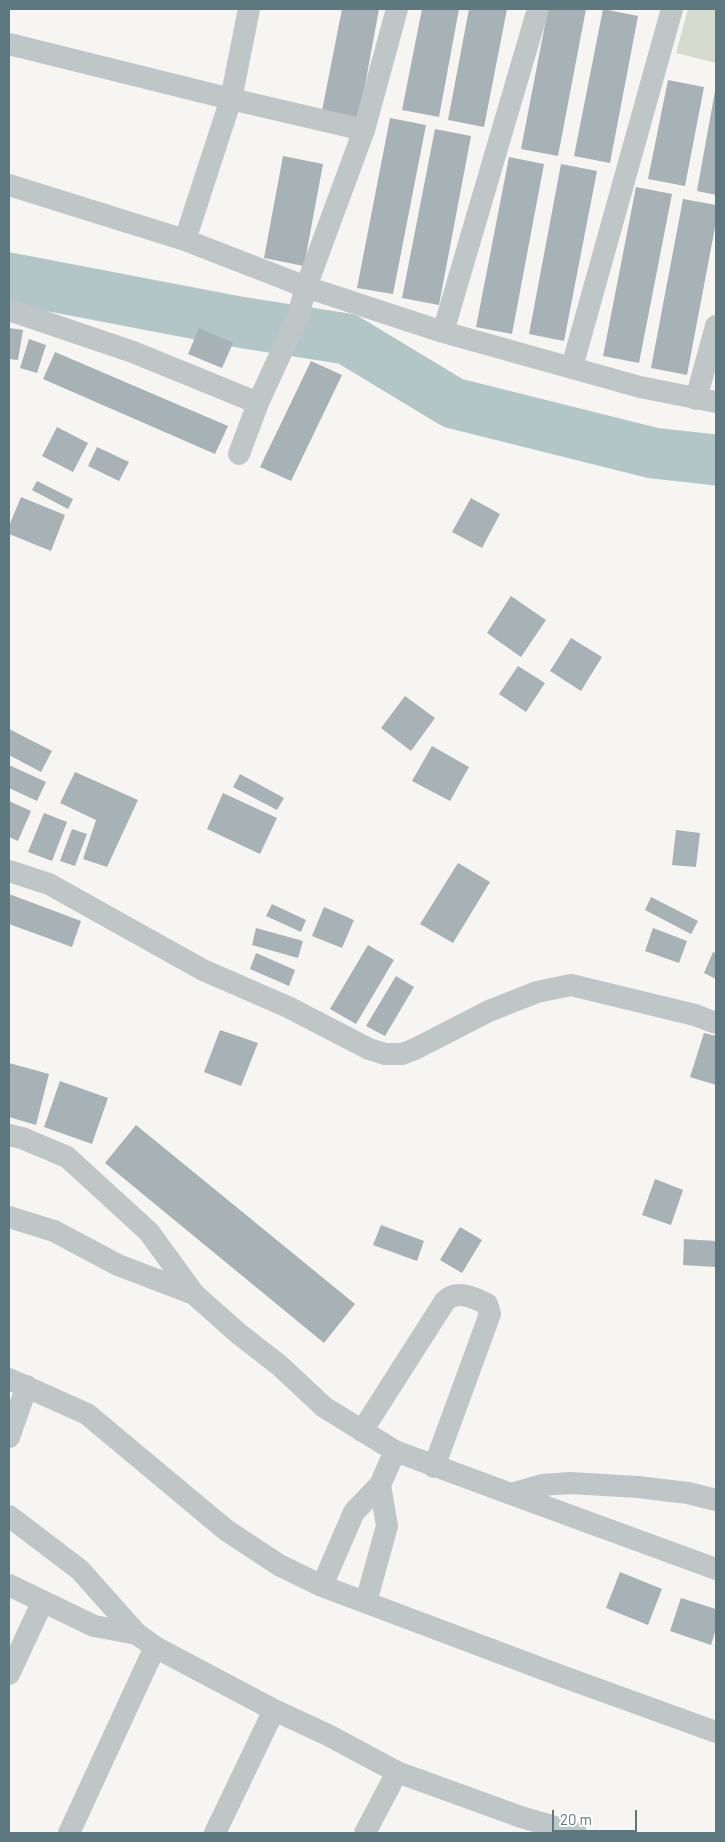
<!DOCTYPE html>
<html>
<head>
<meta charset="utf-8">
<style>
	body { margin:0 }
	#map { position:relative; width:725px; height:1842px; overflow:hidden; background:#f6f5f1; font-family:Barlow,sans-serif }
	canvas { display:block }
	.frame { position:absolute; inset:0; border:10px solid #5e787f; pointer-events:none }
	.scale { position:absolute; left:552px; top:1810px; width:85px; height:22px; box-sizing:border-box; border:2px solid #5e787f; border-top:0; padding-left:6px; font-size:15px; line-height:18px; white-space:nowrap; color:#5e787f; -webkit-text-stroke:4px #fff; paint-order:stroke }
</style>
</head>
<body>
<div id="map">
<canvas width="725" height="1842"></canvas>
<div class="frame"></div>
<div class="scale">20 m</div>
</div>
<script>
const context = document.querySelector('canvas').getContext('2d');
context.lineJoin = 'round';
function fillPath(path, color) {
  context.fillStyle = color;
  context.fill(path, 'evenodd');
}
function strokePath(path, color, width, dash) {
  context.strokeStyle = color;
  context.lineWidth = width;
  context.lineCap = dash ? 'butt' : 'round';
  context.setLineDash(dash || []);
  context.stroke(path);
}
fillPath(new Path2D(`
	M 688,9 L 716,9 L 716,63 L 676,53 Z`), '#d6dbd0');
strokePath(new Path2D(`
	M 9,278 L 239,322 L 347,339 L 453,403 L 653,453 L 716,460`), '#b3c6c7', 51);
fillPath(new Path2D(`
	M 342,9 L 379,9 L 359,118 L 322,111 Z
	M 422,9 L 459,9 L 439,117 L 402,110 Z
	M 469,9 L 507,9 L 484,127 L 448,120 Z
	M 548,9 L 586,9 L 558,156 L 521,149 Z
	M 603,9 L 638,16 L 610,163 L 574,156 Z
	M 668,80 L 704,87 L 685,186 L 648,179 Z
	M 715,91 L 716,91 L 716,195 L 697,191 Z
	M 390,118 L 426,125 L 393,294 L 357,288 Z
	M 435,129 L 471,136 L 439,305 L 402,298 Z
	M 283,156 L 323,164 L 304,266 L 264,258 Z
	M 509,157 L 544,164 L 512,334 L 476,327 Z
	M 561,164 L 597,171 L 564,341 L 529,334 Z
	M 636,187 L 672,194 L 639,363 L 603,356 Z
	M 683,199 L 716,205 L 716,222 L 687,375 L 651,368 Z
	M 9,328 L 23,330 L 18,360 L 9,359 Z
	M 199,328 L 233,343 L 222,368 L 188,354 Z
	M 29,339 L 46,345 L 37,373 L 20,368 Z
	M 55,352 L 228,426 L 215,454 L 43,379 Z
	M 311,361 L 342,375 L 291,481 L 260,467 Z
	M 57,427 L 88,443 L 73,472 L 42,456 Z
	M 97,447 L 129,462 L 119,481 L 88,466 Z
	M 37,481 L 73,499 L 68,509 L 32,490 Z
	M 21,497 L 65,515 L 51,551 L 9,534 L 9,526 Z
	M 471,498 L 500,514 L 482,548 L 452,532 Z
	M 511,596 L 546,620 L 521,657 L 487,633 Z
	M 571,638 L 602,657 L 581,691 L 550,671 Z
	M 518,666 L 545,683 L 526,712 L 499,694 Z
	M 405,696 L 435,718 L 411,751 L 381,728 Z
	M 9,729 L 52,751 L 41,772 L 9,755 Z
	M 432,746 L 469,767 L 450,801 L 412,781 Z
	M 9,765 L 46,782 L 37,801 L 9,788 Z
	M 75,772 L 138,800 L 107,867 L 83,859 L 96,820 L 60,803 Z
	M 240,774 L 284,798 L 277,810 L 233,787 Z
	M 223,793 L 277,818 L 260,854 L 207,829 Z
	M 9,801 L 31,811 L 18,841 L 9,837 Z
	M 44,813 L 67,822 L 52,861 L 28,852 Z
	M 72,829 L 87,834 L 75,866 L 60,861 Z
	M 676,830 L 700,833 L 696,867 L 672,865 Z
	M 458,863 L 490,882 L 453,943 L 420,924 Z
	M 9,894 L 81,921 L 72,947 L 9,924 Z
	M 651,897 L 698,921 L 691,934 L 645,910 Z
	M 272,904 L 306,920 L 301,932 L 266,916 Z
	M 324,907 L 354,920 L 342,948 L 312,936 Z
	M 256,928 L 303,941 L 298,958 L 252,945 Z
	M 653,928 L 687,941 L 679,963 L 645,951 Z
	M 368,945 L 394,960 L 356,1024 L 330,1009 Z
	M 713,952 L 716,953 L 716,979 L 704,973 Z
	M 256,953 L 295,970 L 289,986 L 250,969 Z
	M 396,976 L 414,987 L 385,1036 L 366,1026 Z
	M 220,1030 L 258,1043 L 241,1086 L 204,1072 Z
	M 704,1033 L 716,1036 L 716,1085 L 690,1077 Z
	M 9,1063 L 49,1074 L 36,1125 L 9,1117 Z
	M 60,1081 L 108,1098 L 92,1144 L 44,1127 Z
	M 136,1125 L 355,1304 L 324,1343 L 105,1163 Z
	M 655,1179 L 683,1190 L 671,1225 L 642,1215 Z
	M 381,1225 L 424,1241 L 417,1261 L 373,1245 Z
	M 460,1227 L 482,1240 L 462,1273 L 440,1260 Z
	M 684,1239 L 716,1241 L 715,1267 L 683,1265 Z
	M 620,1572 L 662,1589 L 648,1625 L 606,1608 Z
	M 681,1598 L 716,1609 L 716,1629 L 711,1645 L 670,1631 Z`), '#a6b2b5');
strokePath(new Path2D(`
	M 9,44 L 231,99 L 364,130
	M 9,185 L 185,240 L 306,287 L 443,332 L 640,387 L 716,402
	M 185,240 L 231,99 L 249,9
	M 9,310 L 133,352 L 258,403
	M 443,332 L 538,9
	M 572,367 L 672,9
	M 696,399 L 716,326
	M 239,454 L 258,403 L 298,316 L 306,287 L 364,130 L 397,9
	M 9,871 L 49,884 L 203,970 L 288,1007 L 369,1049 L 385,1054 L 402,1054 L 415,1049 L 489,1011 L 537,992 L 571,985 L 695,1015 L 716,1023
	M 9,1135 L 22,1138 L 67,1157 L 149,1232 L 194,1294
	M 9,1217 L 54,1231 L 118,1265 L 194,1294 L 239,1334 L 279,1365 L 324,1407 L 395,1451 L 380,1485 L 354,1512 L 322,1586
	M 9,1379 L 87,1414 L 226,1530 L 279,1565 L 322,1586 L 564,1677 L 716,1732
	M 362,1431 L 445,1301 C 457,1289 475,1298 487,1304 L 490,1314 L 434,1467
	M 9,1437 L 27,1386
	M 395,1451 L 511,1494 L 542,1485 L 570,1483 L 638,1487 L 688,1493 L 716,1500
	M 511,1494 L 716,1569
	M 9,1516 L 80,1570 L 137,1634 L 155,1647 L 274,1710 L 328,1735 L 397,1772 L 521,1817 L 576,1833
	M 9,1585 L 94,1626 L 137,1634
	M 366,1602 L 387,1526 L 380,1485
	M 9,1674 L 42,1603
	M 69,1833 L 155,1647
	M 215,1833 L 274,1710
	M 365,1833 L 397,1772`), '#bfc6c8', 22);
</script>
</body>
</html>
